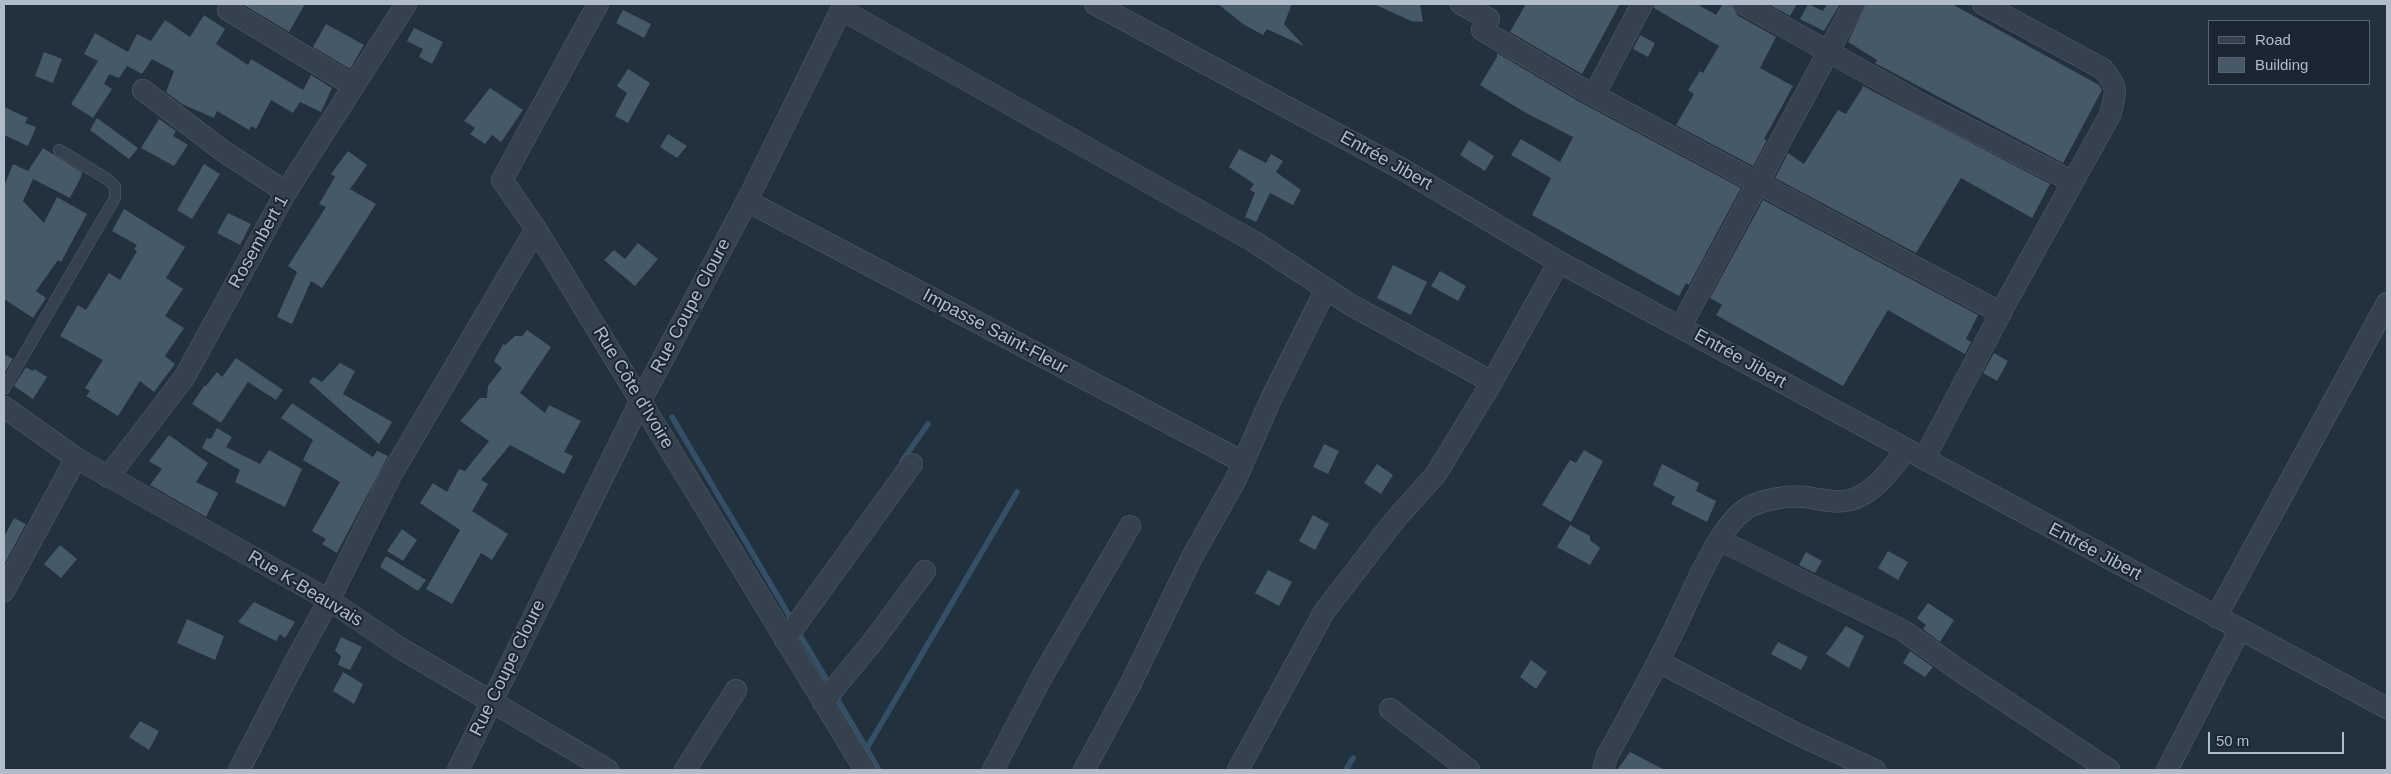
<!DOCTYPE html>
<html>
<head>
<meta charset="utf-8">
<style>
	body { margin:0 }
	#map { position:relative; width:2391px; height:774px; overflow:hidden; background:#21313d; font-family:Helvetica,sans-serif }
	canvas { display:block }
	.frame { position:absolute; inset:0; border:5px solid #b0bdc9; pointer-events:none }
	.legend { position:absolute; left:2208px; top:20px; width:162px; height:65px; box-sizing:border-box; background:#1a2732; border:1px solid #56636e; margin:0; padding:6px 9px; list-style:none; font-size:15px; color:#b0bdc9 }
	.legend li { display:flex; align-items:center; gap:10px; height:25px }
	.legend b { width:25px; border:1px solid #56636e }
	.scale { position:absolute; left:2208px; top:732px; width:136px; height:22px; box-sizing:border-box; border:2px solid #b0bdc9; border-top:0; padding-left:6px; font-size:15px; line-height:18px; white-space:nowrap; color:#b0bdc9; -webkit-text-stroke:4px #1a2732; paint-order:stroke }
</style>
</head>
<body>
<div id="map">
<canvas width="2391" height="774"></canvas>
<div class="frame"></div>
<ul class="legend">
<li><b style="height:6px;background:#35424d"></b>Road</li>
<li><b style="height:14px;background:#475867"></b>Building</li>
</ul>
<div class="scale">50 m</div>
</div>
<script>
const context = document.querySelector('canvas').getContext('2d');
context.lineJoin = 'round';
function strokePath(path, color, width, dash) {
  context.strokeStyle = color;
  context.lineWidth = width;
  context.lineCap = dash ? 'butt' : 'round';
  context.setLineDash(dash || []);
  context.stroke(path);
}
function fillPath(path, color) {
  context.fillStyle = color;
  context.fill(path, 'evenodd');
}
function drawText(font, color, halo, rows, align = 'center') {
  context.font = font + ' Helvetica,sans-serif';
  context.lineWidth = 4;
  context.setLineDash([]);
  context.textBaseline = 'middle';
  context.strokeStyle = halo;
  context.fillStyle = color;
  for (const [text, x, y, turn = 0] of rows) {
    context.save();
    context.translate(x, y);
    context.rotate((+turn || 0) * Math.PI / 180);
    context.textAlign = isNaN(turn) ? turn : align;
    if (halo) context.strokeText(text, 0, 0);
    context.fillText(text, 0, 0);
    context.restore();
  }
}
strokePath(new Path2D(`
	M 672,417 L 793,622
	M 902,461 L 928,424
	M 797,630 L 831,687
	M 835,695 L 879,770
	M 867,748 L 1017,492
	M 1346,770 L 1353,758`), '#344f66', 5.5);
fillPath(new Path2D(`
	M 242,4 L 305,4 L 289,32 Z
	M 1218,4 L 1292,4 L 1284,24 L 1304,46 L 1267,29 L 1263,35 L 1243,24 Z
	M 1374,4 L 1420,4 L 1423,22 L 1411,21 Z
	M 1526,4 L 1620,4 L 1582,74 L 1510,32 Z
	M 1654,4 L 1697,4 L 1716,15 L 1723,4 L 1731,4 L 1737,15 L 1776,37 L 1760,68 L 1793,86 L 1764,139 L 1767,140 L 1753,166 L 1676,125 L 1694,94 L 1688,90 L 1700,71 L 1703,73 L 1719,46 L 1654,8 Z
	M 1768,4 L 1797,4 L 1790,16 Z
	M 1808,4 L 1823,11 L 1827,4 L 1840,4 L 1824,31 L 1800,19 Z
	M 1866,4 L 1952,4 L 2099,85 L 2102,90 L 2063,163 L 1875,63 L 1877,60 L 1848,42 Z
	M 623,10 L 651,24 L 644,38 L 616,23 Z
	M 204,15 L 225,29 L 216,44 L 248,65 L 251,59 L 303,90 L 311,75 L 332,88 L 321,112 L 300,102 L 293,113 L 271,100 L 256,129 L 252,126 L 249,130 L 217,111 L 214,118 L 182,104 L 166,92 L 174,71 L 152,59 L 142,74 L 127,66 L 119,78 L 109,74 L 104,84 L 112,89 L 93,118 L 71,104 L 98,61 L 84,54 L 95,33 L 128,52 L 137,34 L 151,41 L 165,20 L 190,37 Z
	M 326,24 L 364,45 L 350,69 L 313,47 Z
	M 414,28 L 443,42 L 432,64 L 419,57 L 423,49 L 407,41 Z
	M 1640,35 L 1655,43 L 1648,57 L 1633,49 Z
	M 44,52 L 62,59 L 53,83 L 35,76 Z
	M 1497,53 L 1578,101 L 1741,188 L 1689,285 L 1686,283 L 1679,296 L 1532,215 L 1551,178 L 1511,155 L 1521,139 L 1560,162 L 1573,137 L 1526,113 L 1480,85 L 1497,57 Z
	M 628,69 L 650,83 L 628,123 L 615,116 L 627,93 L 617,86 Z
	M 1861,85 L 2050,184 L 2032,218 L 1961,178 L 1916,253 L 1775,178 L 1788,153 L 1804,164 L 1838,110 L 1846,114 L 1863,87 Z
	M 490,88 L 523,110 L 501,142 L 492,135 L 485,144 L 470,134 L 475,128 L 464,121 Z
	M 4,107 L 28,118 L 25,123 L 36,127 L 28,146 L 4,135 Z
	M 97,118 L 138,148 L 129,159 L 90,130 Z
	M 159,119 L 176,131 L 173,136 L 188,145 L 174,166 L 141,148 Z
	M 668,134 L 687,146 L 677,158 L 660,147 Z
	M 1469,140 L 1494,156 L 1485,171 L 1460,155 Z
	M 43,148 L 82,172 L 81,177 L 70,198 L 33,179 L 23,201 L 44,223 L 57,197 L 87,214 L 61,262 L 58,260 L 36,291 L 46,298 L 33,318 L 4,299 L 4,186 L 13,164 L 28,171 Z
	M 1239,149 L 1266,163 L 1271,154 L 1283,161 L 1276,172 L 1301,190 L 1293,205 L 1270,193 L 1256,222 L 1245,217 L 1255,193 L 1250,190 L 1254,184 L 1229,167 Z
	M 348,151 L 367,165 L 350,189 L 376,204 L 322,288 L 311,281 L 292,324 L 277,317 L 297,272 L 288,266 L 326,207 L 319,204 L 335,177 L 331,174 Z
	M 204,164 L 220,174 L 192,219 L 177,210 Z
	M 1763,200 L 1978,315 L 1966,339 L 1971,342 L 1965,354 L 1888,310 L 1843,386 L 1716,315 L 1722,305 L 1710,298 Z
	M 124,209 L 185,247 L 166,278 L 183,289 L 165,316 L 184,328 L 165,356 L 175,364 L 154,392 L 140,381 L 118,416 L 86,396 L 90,391 L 85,388 L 103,360 L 60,336 L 78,305 L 86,310 L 109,273 L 120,280 L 137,251 L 134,249 L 137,245 L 112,231 Z
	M 228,213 L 251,224 L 240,245 L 217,233 Z
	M 638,243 L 658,259 L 635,286 L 604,260 L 614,250 L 625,259 Z
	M 1393,265 L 1427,282 L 1411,315 L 1377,298 Z
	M 1440,271 L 1466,286 L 1458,301 L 1431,286 Z
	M 527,330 L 551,347 L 520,393 L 545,413 L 549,405 L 581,421 L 564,452 L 573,456 L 564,474 L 510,445 L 481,480 L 488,484 L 472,511 L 508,534 L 492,560 L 481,553 L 452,604 L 426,589 L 460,530 L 420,503 L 433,483 L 447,492 L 459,469 L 465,471 L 489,441 L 460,421 L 480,398 L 487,398 L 488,386 L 502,368 L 494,361 L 503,344 L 505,345 L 515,336 L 522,336 Z
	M 1994,353 L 2008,361 L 1997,381 L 1983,373 Z
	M 4,354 L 13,359 L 4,374 Z
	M 236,358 L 283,390 L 276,400 L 248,382 L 221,423 L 192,404 L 204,386 L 206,386 L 217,372 L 222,377 Z
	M 340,363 L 355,371 L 343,394 L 392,422 L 379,444 L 309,382 L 313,377 L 322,382 Z
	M 26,367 L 33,371 L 34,369 L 47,377 L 33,399 L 14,386 Z
	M 292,403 L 373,457 L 377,451 L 388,456 L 337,553 L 322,544 L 326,539 L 312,531 L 340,482 L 303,460 L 313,440 L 281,418 Z
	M 217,428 L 232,437 L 226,447 L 260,464 L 269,450 L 302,469 L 285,507 L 235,482 L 240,470 L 202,448 L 207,438 L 211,439 Z
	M 169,435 L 208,463 L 196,482 L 218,493 L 206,517 L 150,485 L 162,469 L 149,461 Z
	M 1324,444 L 1339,451 L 1328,474 L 1313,467 Z
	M 1584,450 L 1603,461 L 1571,522 L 1542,505 L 1570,460 L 1576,463 Z
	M 1377,464 L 1393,475 L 1381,494 L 1364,483 Z
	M 1662,464 L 1699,483 L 1696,491 L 1716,501 L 1707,522 L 1671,504 L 1675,497 L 1653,485 Z
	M 1313,515 L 1329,524 L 1315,550 L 1299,541 Z
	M 14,518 L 26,524 L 4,565 L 4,537 Z
	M 1570,525 L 1590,536 L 1590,540 L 1600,548 L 1590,565 L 1557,547 Z
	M 402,529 L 417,540 L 403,561 L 387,551 Z
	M 60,545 L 77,559 L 61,578 L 44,564 Z
	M 1888,551 L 1908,562 L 1898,580 L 1878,568 Z
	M 1806,552 L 1822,561 L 1815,573 L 1799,565 Z
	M 386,556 L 426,580 L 418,591 L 380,567 Z
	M 1268,570 L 1292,582 L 1279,606 L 1255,593 Z
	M 254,602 L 295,622 L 285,638 L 280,634 L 276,641 L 238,622 Z
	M 1928,603 L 1954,620 L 1940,642 L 1923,629 L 1926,625 L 1917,618 Z
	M 187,619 L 224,636 L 215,660 L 177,643 Z
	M 1846,626 L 1864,636 L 1849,668 L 1826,654 Z
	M 341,637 L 362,647 L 350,670 L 338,665 L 341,656 L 335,651 Z
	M 1778,642 L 1808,657 L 1801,670 L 1771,654 Z
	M 1910,651 L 1933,667 L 1925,677 L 1903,663 Z
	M 1531,660 L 1547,672 L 1536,689 L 1520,677 Z
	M 343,672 L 363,684 L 354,704 L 333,691 Z
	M 140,721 L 159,731 L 149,750 L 129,737 Z
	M 1630,752 L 1665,770 L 1617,770 Z`), '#475867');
const service = new Path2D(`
	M 4,389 L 115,198 L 115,187 L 107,179 L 59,150`);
const minor = new Path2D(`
	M 598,4 L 502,180 L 536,229 L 865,770
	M 1095,4 L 1402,169 L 1559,262 L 2387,708
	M 1461,4 L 1489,19
	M 1743,4 L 1933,110 L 2073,182
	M 228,10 L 354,86
	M 842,10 L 1253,241 L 1351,305 L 1492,382
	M 1482,30 L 1584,90 L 2001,313
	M 143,90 L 223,151 L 286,192
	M 1594,95 L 1642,4
	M 747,201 L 1243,462
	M 1681,326 L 1854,4
	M 4,407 L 76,458 L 329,600 L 400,648 L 608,770
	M 1924,459 L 2008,299 L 2110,115 C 2116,93 2119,87 2103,69 L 1983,4
	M 108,477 L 184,378 L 286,192 L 406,4
	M 1719,540 L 1904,631 L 1960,671 L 2109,770
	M 4,591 L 76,458
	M 2216,617 L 2387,303
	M 785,640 L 912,464
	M 1659,662 L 1797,734 L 1875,770
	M 823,702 L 871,644 L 925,571
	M 1390,709 L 1469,770
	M 239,770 L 296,660 L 329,600 L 391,475 L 536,229
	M 458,770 L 641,400 L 747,201 L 844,4
	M 685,770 L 736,690
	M 993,770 L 1043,675 L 1130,526
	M 1084,770 L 1129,687 L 1192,557 L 1235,481 L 1272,397 L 1326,289
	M 1238,770 L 1324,612 L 1394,521 L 1436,474 L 1492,382 L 1559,262
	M 1603,770 L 1607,756 C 1630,715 1652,674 1673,632 C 1690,598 1715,533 1743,511 C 1756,500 1788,495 1805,497 C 1819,499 1836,504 1850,500 C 1874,494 1892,468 1906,450
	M 2167,770 L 2240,629`);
strokePath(service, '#53606b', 12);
strokePath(minor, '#53606b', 22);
strokePath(service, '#35424d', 11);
strokePath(minor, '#35424d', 21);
drawText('18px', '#b0bdc9', '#1a2732', [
	["Entrée Jibert",1386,161,29],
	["Rosembert 1",259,242,-61],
	["Rue Coupe Cloure",691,306,-62],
	["Impasse Saint-Fleur",995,332,28],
	["Entrée Jibert",1740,359,29],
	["Rue Côte d'Ivoire",633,388,59],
	["Entrée Jibert",2095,552,28],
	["Rue K-Beauvais",305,589,31],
	["Rue Coupe Cloure",508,668,-64]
]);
</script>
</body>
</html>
